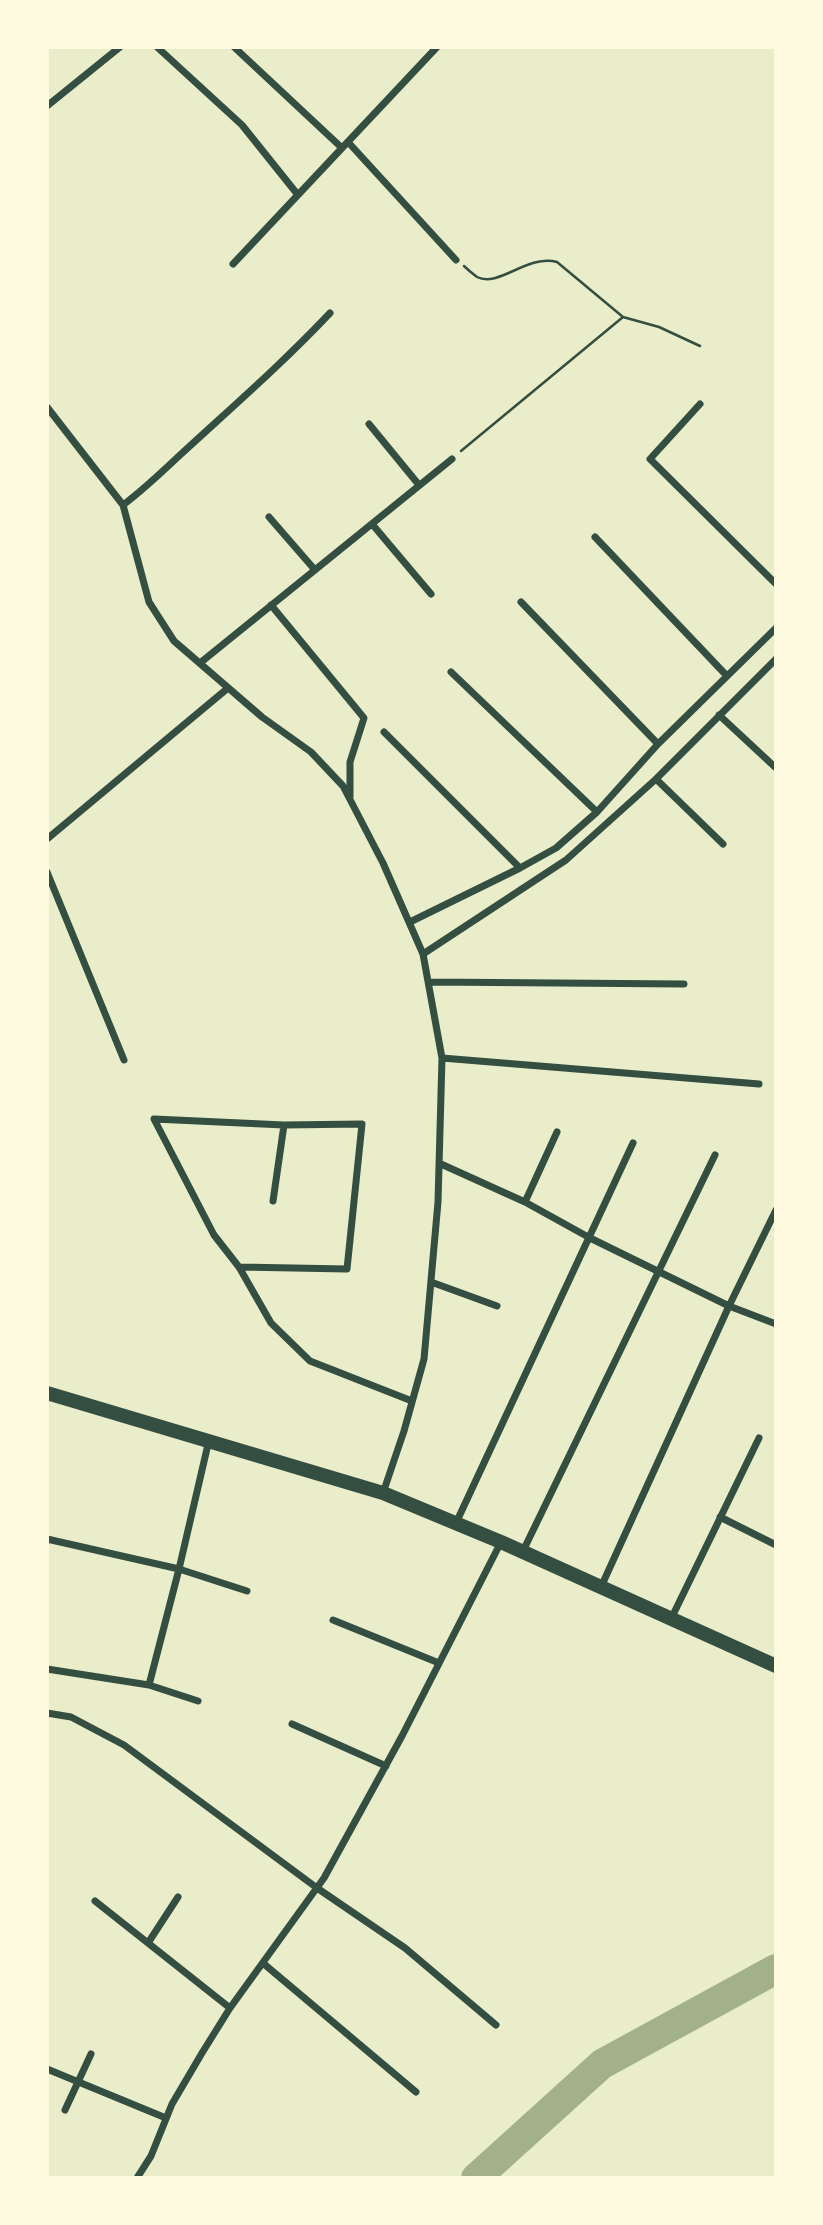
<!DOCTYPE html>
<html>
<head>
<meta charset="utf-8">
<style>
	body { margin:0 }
	#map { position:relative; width:823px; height:2225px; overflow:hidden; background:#e9edc9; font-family:"Zilla Slab",serif }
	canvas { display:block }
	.frame { position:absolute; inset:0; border:49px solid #fefae0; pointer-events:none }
</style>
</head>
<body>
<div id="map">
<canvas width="823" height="2225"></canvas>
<div class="frame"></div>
</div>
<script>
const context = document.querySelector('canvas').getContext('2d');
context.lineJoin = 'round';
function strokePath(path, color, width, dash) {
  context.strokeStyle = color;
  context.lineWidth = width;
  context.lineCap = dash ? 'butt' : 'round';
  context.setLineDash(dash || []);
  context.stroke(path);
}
strokePath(new Path2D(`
	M 476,2178 L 602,2064 L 776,1969`), '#a3b18a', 30);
strokePath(new Path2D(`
	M 464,266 C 468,270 473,274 477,277 C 499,288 527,254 557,262 L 623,317 L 659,327 L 700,346
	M 461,451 L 623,317`), '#344e41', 2.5);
strokePath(new Path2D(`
	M 157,47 L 242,125 L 298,195
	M 234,47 L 342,148
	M 47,106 L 120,47
	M 348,142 L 456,260
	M 233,264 L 437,47
	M 700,404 L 650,459 L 776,584
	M 47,407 L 123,505 L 149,602 L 174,641 L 262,717 L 311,752 L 343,786 L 383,863 L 423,954 L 442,1058 L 438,1202 L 424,1359 L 404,1431 L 383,1493
	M 369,424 L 419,485
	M 123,505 C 143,490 161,473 180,455 C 231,408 283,363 330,313
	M 269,517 L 315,570
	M 372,524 L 431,594
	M 595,537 L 727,676
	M 521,602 L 658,744
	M 271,605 L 364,718 L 350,762 L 350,797
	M 200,663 L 452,459
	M 451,672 L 597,812
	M 719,715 L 776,768
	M 384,732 L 520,868
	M 656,779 L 723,844
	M 47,839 L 228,688
	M 47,872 L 124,1060
	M 410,922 L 520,868 L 556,848 L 597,812 L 658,744 L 776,628
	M 423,954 L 566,860 L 656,779 L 776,659
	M 430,982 L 684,984
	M 442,1058 L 759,1084
	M 441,1164 L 525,1202 L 590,1238 L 729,1306 L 776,1324
	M 273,1201 L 284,1125
	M 525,1202 L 557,1132
	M 239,1267 L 347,1269 L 362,1124 L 284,1125 L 154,1119 L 214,1235 L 239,1267 L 271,1323 L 310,1361 L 412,1401
	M 431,1282 L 497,1306
	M 720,1517 L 774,1544
	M 456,1523 L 633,1143
	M 47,1539 L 179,1569 L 247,1591
	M 523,1551 L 715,1155
	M 601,1587 L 729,1306 L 776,1210
	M 671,1619 L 759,1438
	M 333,1620 L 439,1663
	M 47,1669 L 149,1685 L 198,1701
	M 149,1685 L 179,1569 L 209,1440
	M 47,1713 L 71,1717 L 124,1745 L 317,1888 L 405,1948 L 496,2025
	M 292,1724 L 386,1766
	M 95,1901 L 230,2008
	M 148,1943 L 178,1897
	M 264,1964 L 416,2092
	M 47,2069 L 166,2118
	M 65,2110 L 91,2054
	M 137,2178 L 151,2156 L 172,2104 L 202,2053 L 230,2008 L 324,1878 L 402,1736 L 501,1542`), '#344e41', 7);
strokePath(new Path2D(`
	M 47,1393 L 383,1493 L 501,1542 L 776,1666`), '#344e41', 14);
</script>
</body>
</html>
